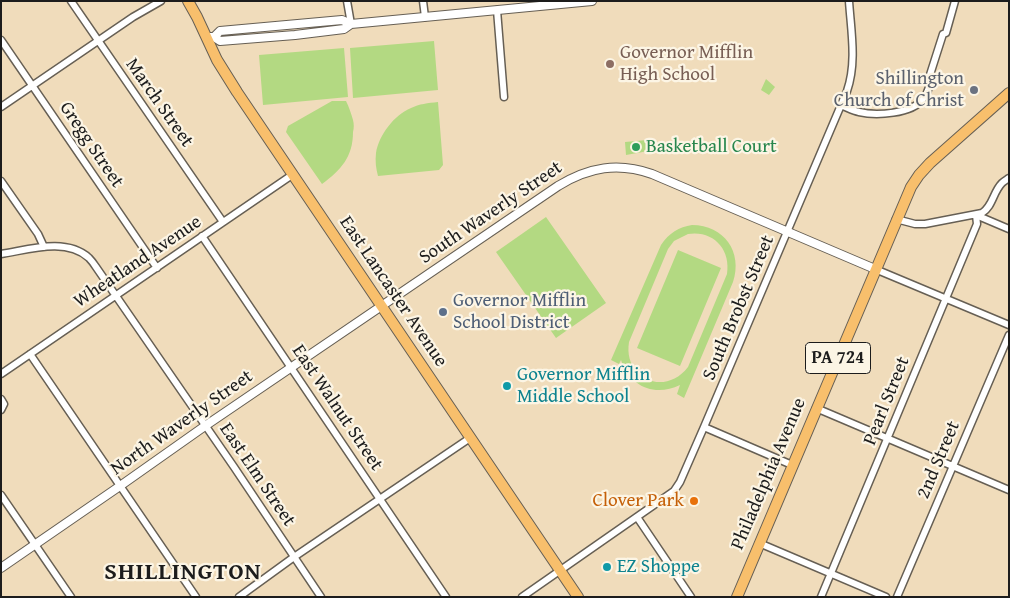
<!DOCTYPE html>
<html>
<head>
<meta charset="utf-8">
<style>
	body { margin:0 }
	#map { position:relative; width:1010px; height:598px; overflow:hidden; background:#f0dcbb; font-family:"Gentium Book Plus",serif }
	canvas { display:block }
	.frame { position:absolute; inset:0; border:2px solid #1c1c1c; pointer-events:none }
</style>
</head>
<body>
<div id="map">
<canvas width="1010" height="598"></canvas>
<div class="frame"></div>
</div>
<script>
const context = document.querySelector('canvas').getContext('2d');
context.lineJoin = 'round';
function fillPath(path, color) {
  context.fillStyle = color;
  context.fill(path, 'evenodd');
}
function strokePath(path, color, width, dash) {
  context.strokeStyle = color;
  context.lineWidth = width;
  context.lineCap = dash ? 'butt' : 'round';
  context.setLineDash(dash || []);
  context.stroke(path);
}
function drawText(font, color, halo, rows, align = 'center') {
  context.font = font + ' "Gentium Book Plus",serif';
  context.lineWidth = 4.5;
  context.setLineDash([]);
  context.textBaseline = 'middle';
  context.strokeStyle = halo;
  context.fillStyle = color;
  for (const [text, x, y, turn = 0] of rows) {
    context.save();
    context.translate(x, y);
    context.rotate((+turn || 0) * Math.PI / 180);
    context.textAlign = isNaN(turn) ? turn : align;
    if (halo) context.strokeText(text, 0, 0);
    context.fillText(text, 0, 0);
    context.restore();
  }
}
fillPath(new Path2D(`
	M 434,41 L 438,90 L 353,98 L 350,48 Z
	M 344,48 L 348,97 L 263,105 L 259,55 Z
	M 766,79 L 775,87 L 769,95 L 761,90 Z
	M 332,101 L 346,101 C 349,107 351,113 353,120 C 354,124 354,128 353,132 C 353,157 341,170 322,184 L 286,132 L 288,126 Z
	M 438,102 L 443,165 L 439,170 L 378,176 C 376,169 375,161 376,153 C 379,135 394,115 411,108 C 419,104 428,103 438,102 Z
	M 647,140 L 648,151 L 626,155 L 625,142 Z
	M 546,217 L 606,303 L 556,338 L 496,252 Z
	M 692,225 C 724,225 743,252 733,282 L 684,398 L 677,394 L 680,385 C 655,397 630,387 621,360 L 619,364 L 611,360 L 661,245 C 669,233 679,227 692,225 ZM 688,234 C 713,230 731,249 727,274 L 688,367 C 665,397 623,379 629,342 L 668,249 L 674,241 Z
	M 678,250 L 721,268 L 680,366 L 637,348 Z`), '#b3d982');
const minor = new Path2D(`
	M 71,1 L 223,222
	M 347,1 L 351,24
	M 423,1 L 425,17
	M 497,10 L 504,97
	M 1,40 L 157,268
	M 840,105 C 846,107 853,111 859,112 C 876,116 912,114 923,99 C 927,95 928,89 930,85 L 928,81 L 943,34 L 946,33 L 955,1
	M 1,107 L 133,17 L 161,1
	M 1,181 L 38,234 L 44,247
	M 976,215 L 1009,229
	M 896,219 L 915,224 L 925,224 L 982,213 C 993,206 993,192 1002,183 C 1004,181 1006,180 1009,178
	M 202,236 L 446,597
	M 1,254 C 28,250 66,237 89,258 C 91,260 94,264 96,267 L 234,467 L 321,597
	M 875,269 L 1009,325
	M 30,354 L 196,597
	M 1,374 L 292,175
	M 1,399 L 4,404 L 1,410
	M 816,408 L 1009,490
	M 704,427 L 792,465
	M 1,495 L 71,597
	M 637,517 L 691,597
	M 759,543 L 886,597
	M 239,597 L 294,557 L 470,438
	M 522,597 L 674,491 L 680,482 L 704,427 L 847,91 C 857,62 851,31 849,1
	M 821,597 L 977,224 L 976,215
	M 897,597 L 1009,335`);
const tertiary = new Path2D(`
	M 206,37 L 214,37 L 220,31 L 342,20 L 351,24 L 592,1
	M 214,37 L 220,41 L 295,35 L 344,29 L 351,24
	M 1,568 L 120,486 L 205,426 L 558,186 C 589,167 618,162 652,174 L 875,269`);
const primary = new Path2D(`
	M 188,1 L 197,17 L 217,60 L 237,92 L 578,597
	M 737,597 L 911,187 L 919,175 L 930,163 L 1009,93`);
strokePath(minor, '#665f54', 9);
strokePath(tertiary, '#665f54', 10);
strokePath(primary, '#665f54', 12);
strokePath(minor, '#fff', 6);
strokePath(tertiary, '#fff', 8);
strokePath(primary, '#f8bf6c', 10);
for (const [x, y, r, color] of [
	[610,64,5,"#8d6e63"],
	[974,90,5,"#6b7280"],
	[636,147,5,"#2e9e5b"],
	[443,312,5,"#5c6f8a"],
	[507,386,5,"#0f9aa8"],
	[694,501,5,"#e8710a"],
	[607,567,5,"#0f9aa8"]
]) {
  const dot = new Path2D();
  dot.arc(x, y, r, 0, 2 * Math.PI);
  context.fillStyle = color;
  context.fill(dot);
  strokePath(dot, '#fcf5e5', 2);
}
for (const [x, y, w] of [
	[838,358,65]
]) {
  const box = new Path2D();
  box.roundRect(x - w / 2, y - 15.5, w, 31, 4);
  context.fillStyle = '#fcf5e5';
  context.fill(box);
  strokePath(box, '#1c1c1c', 1);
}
drawText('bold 18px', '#1c1c1c', null, [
	["PA 724",838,358]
]);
drawText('19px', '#785e54', '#fcf5e5', [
	["Governor Mifflin",620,53],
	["High School",620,75]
], 'left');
drawText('19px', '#5b616d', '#fcf5e5', [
	["Shillington",964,79],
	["Church of Christ",964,101]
], 'right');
drawText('19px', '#1c1c1c', '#fcf5e5', [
	["March Street",159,103,55],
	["Gregg Street",91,145,56],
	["South Waverly Street",491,213,-34],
	["Wheatland Avenue",138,262,-34],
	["East Lancaster Avenue",393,292,56],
	["South Brobst Street",739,308,-67],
	["Pearl Street",887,401,-68],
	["East Walnut Street",337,408,56],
	["North Waverly Street",182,423,-35],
	["2nd Street",939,460,-67],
	["Philadelphia Avenue",769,474,-67],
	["East Elm Street",257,475,56]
]);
drawText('19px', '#27864d', '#fcf5e5', [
	["Basketball Court",646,147]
], 'left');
drawText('19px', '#4e5e75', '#fcf5e5', [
	["Governor Mifflin",453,301],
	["School District",453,323]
], 'left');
drawText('19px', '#0d838f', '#fcf5e5', [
	["Governor Mifflin",517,375],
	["Middle School",517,397],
	["EZ Shoppe",617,567]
], 'left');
drawText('19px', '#c56008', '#fcf5e5', [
	["Clover Park",684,501]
], 'right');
context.letterSpacing = '1px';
drawText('bold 24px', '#1c1c1c', '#fcf5e5', [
	["SHILLINGTON",183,573]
]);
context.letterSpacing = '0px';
</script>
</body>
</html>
